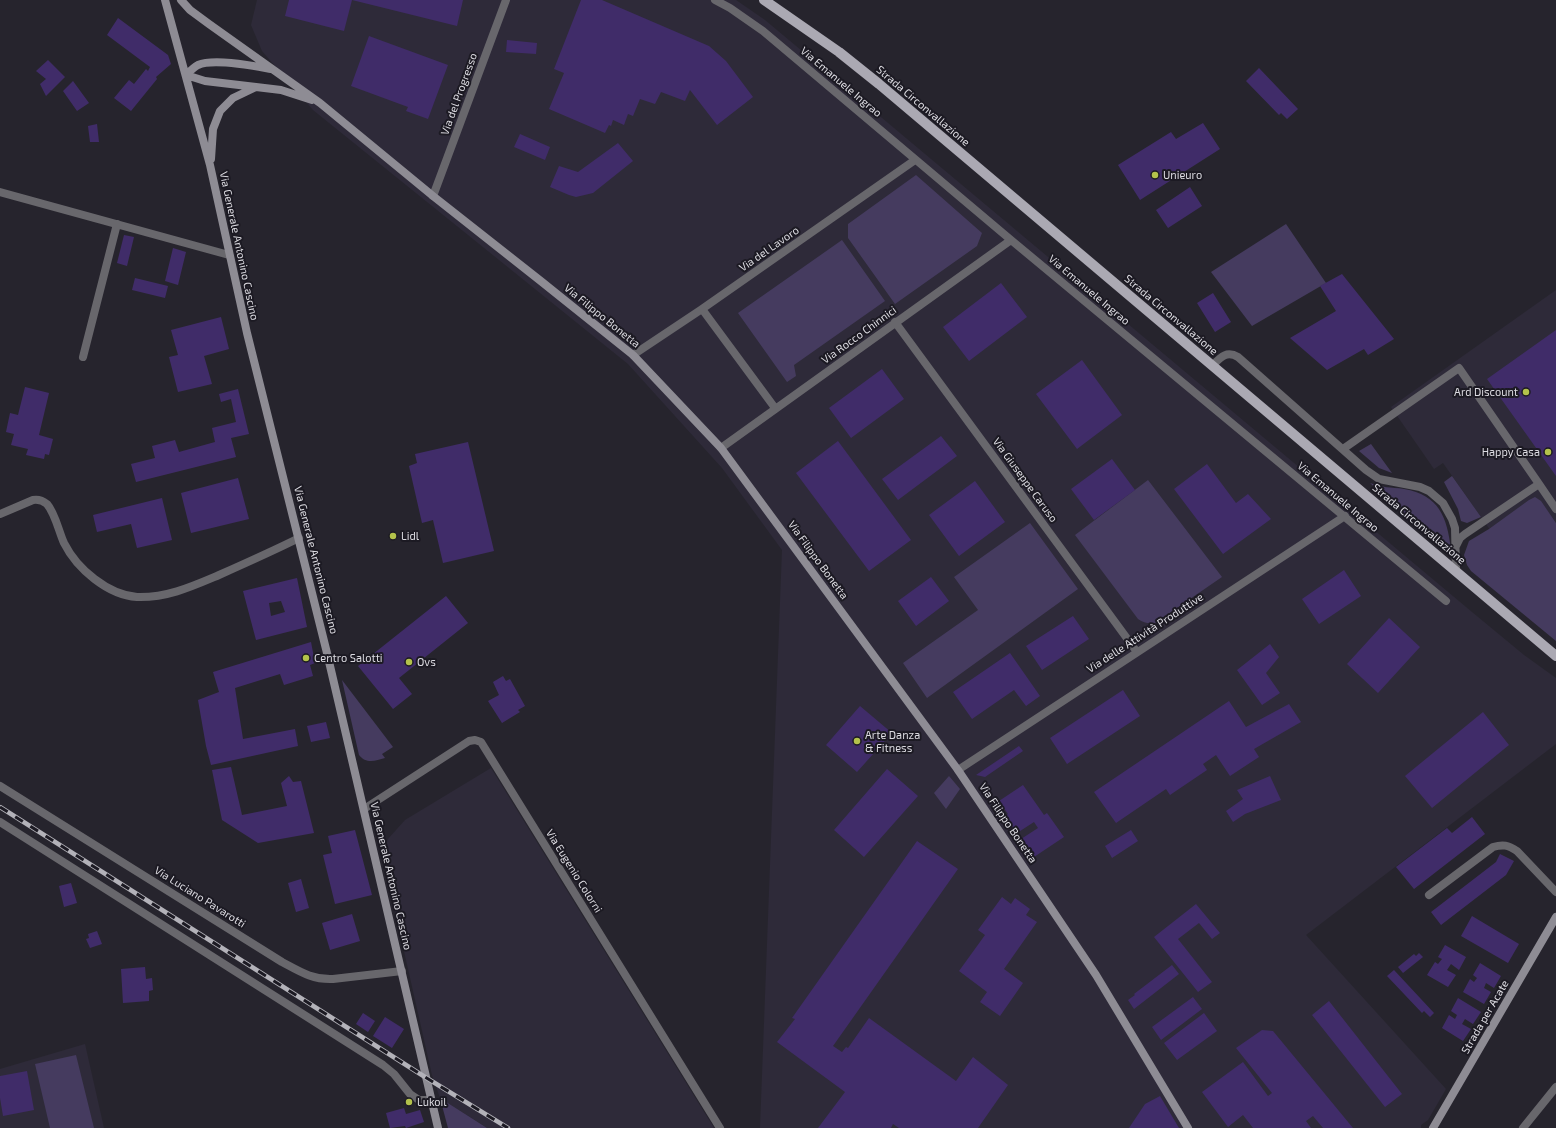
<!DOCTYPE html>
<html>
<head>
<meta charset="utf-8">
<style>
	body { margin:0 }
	canvas { display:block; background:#26242d }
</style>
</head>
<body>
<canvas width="1556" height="1128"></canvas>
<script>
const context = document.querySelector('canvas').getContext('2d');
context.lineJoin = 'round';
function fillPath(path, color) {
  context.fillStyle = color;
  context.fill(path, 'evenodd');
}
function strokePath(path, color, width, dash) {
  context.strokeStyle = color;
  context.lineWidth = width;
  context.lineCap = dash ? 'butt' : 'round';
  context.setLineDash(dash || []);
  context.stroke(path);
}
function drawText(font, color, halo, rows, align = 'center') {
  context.font = font + ' "Exo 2",sans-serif';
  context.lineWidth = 4;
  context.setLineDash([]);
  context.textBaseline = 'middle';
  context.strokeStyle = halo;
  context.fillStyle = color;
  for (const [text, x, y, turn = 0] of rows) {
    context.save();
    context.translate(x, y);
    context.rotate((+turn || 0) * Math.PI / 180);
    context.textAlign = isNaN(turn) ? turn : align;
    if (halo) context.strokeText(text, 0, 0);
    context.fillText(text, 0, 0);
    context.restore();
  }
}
fillPath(new Path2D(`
	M 257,0 L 736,0 L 765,20 L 1472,612 L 1524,655 L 1556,678 L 1556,744 L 1306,935 L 1446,1089 L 1428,1120 L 1421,1125 L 1421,1128 L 760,1128 L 782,550 L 722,468 L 628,364 L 313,110 L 262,51 L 251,25 Z
	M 1556,290 L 1556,523 L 1543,505 L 1500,544 L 1443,463 L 1434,469 L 1391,407 Z
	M 491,768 L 714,1128 L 487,1128 L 440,1098 L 432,1075 L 383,858 L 385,848 L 388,839 L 405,820 Z
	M 85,1044 L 104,1128 L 0,1128 L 0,1069 Z`), '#2e2a39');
fillPath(new Path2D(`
	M 916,175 L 982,233 L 977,246 L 895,304 L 848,238 L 848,224 Z
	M 1286,224 L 1326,283 L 1252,326 L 1211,272 Z
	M 842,240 L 885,301 L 794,365 L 796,376 L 787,382 L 738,313 Z
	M 1371,444 L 1392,473 L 1379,468 L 1359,451 Z
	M 1452,476 L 1481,517 L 1467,523 L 1461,521 L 1458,509 L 1444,482 Z
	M 1148,480 L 1222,577 L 1155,623 C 1148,624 1144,623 1138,619 L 1075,535 Z
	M 1370,483 C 1382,488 1391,487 1404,489 C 1439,495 1447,517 1451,549 L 1447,550 Z
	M 1535,497 L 1541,501 L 1556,523 L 1556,641 L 1471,571 L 1467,565 L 1464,555 L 1469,541 L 1489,529 L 1529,500 Z
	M 1030,523 L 1078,589 L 927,698 L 903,663 L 978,610 L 954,577 Z
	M 342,680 L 393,747 L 382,754 L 385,758 C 375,761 366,764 359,755 Z
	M 949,776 L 960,789 L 946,809 L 934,793 Z
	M 76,1055 L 94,1128 L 50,1128 L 35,1064 Z
	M 440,1098 L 487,1128 L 448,1128 Z`), '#453b5f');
fillPath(new Path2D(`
	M 289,0 L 352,0 L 344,31 L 285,16 Z
	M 352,0 L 463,0 L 457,26 Z
	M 581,0 L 602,0 L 709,46 L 726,61 L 753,97 L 717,125 L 690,90 L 685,101 L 661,92 L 655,104 L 640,99 L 633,116 L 628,114 L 624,125 L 613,120 L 611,126 L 609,125 L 605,133 L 549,109 L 564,73 L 554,69 Z
	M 118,18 L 168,55 L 171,64 L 156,77 L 157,79 L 131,111 L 114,98 L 129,80 L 134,84 L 146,69 L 148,71 L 150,67 L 107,35 Z
	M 369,36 L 448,65 L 428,119 L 406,111 L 408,107 L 351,86 Z
	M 507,40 L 537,43 L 536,54 L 506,52 Z
	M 48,60 L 65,77 L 46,96 L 40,84 L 46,79 L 36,71 Z
	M 1259,68 L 1298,109 L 1287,119 L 1281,113 L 1279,115 L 1246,81 Z
	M 73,81 L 89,103 L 77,111 L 63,91 Z
	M 1203,123 L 1220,149 L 1140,200 L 1118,165 L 1171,132 L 1176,139 Z
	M 97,124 L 99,142 L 90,142 L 88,126 Z
	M 520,134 L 550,147 L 545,160 L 514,147 Z
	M 618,143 L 633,161 L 593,193 L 576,197 L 569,195 L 550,187 L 559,166 L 578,172 Z
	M 1190,187 L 1202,206 L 1168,228 L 1156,210 Z
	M 124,235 L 134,237 L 127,266 L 117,263 Z
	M 173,248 L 186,252 L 178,285 L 165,281 Z
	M 1342,274 L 1394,339 L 1368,355 L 1364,349 L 1327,370 L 1290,338 L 1336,311 L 1320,286 Z
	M 135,278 L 168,286 L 165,298 L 132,290 Z
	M 1001,283 L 1027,317 L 969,361 L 943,327 Z
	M 1213,293 L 1231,322 L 1215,332 L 1197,303 Z
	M 221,317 L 229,349 L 204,356 L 212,384 L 178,392 L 169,357 L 178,355 L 171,330 Z
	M 1556,330 L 1556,476 L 1487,379 Z
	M 1082,360 L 1122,415 L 1077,449 L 1036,394 Z
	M 882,369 L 904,399 L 851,438 L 829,408 Z
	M 25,387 L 49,393 L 39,435 L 53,439 L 49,455 L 45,454 L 44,459 L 26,455 L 28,449 L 11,445 L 14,434 L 6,432 L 10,413 L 18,415 Z
	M 238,389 L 249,434 L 231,438 L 236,457 L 136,482 L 131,464 L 155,458 L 152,446 L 175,440 L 179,452 L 215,442 L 212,428 L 236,422 L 231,399 L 221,402 L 219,394 Z
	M 941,436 L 957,456 L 898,500 L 882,479 Z
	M 838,441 L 911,540 L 869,571 L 796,473 Z
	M 468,442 L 494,551 L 443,563 L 433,520 L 422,523 L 409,466 L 417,463 L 415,454 Z
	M 1112,459 L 1135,490 L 1094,520 L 1071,489 Z
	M 1207,464 L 1236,503 L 1248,494 L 1271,519 L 1223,554 L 1174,489 Z
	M 238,478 L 249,519 L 191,533 L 181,493 Z
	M 975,481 L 1005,522 L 959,556 L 929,515 Z
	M 162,498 L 172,540 L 137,548 L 131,524 L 97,532 L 93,515 Z
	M 1344,570 L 1361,596 L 1319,624 L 1302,599 Z
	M 931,577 L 949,601 L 916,626 L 898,601 Z
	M 297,578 L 307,627 L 256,640 L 243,591 ZM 281,601 L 285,612 L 271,616 L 269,603 Z
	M 446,596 L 468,623 L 399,678 L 412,694 L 393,709 L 358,666 Z
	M 1073,616 L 1089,639 L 1042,670 L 1026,646 Z
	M 1389,618 L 1420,647 L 1378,693 L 1347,664 Z
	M 311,642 L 315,663 L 310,665 L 313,676 L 284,685 L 280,674 L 235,688 L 243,739 L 295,729 L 298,746 L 211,765 L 206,746 L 198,700 L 219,692 L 213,672 Z
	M 1270,644 L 1279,657 L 1266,673 L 1280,693 L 1262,705 L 1237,670 Z
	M 1010,653 L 1040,696 L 1026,706 L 1014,690 L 972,719 L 953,692 Z
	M 503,676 L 506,681 L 510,679 L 525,706 L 518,710 L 520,712 L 502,723 L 488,701 L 499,695 L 493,682 Z
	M 1123,690 L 1140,716 L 1067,764 L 1050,738 Z
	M 1229,701 L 1246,727 L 1289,704 L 1301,722 L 1254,749 L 1259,757 L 1230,776 L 1216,755 L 1203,764 L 1207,770 L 1170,795 L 1166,789 L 1116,823 L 1094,792 Z
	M 860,706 L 892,733 L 857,772 L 826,745 Z
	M 1483,712 L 1509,745 L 1432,808 L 1405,776 Z
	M 326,722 L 330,738 L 311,742 L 307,726 Z
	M 1019,746 L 1023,751 L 985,777 L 976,775 Z
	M 231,767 L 242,815 L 287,806 L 281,783 L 289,776 L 293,782 L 301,781 L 314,833 L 258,843 L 222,820 L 212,770 Z
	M 887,769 L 918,796 L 864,857 L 834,830 Z
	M 1270,776 L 1281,800 L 1245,814 L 1233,822 L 1226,811 L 1243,799 L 1237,790 Z
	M 1023,785 L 1044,815 L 1047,813 L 1064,837 L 1031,859 L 1018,841 L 1038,828 L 1034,822 L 1017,833 L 1005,816 L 1008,814 L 999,801 Z
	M 1472,817 L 1485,834 L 1414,889 L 1396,867 L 1447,828 L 1452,833 Z
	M 355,830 L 372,895 L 335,904 L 323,855 L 332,853 L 328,836 Z
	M 1131,830 L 1138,841 L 1112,858 L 1105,846 Z
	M 917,841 L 958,869 L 833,1046 L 842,1052 L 846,1047 L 848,1048 L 869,1018 L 956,1081 L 973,1057 L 1008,1085 L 978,1128 L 899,1128 L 893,1124 L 891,1128 L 818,1128 L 845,1092 L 777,1042 L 795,1019 L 792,1018 Z
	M 1500,854 L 1514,861 L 1506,875 L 1441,925 L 1431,912 L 1496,862 Z
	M 301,879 L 309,908 L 296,912 L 288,883 Z
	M 71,883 L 77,903 L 64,907 L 59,886 Z
	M 1002,897 L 1011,904 L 1015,898 L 1030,909 L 1026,915 L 1037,922 L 1004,969 L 1023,983 L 1000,1016 L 980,1002 L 987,992 L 959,971 L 985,935 L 978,930 Z
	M 1196,904 L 1220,933 L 1212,939 L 1199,923 L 1178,939 L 1212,982 L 1198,992 L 1154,937 Z
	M 352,914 L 360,941 L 330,950 L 322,923 Z
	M 1472,916 L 1519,944 L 1508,963 L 1461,936 Z
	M 97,931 L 102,944 L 90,948 L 86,939 L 89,938 L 88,934 Z
	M 1445,945 L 1466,957 L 1459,970 L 1451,964 L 1447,970 L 1456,975 L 1448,987 L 1427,975 L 1435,962 L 1438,964 L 1442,959 L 1438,957 Z
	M 1419,953 L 1423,957 L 1403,973 L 1398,967 L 1414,954 L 1416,956 Z
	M 1480,963 L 1501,976 L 1494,988 L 1486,983 L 1484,988 L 1491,992 L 1484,1004 L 1463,992 L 1470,979 L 1474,982 L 1477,978 L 1473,975 Z
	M 1172,965 L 1179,974 L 1134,1009 L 1128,1000 L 1135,995 L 1134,994 Z
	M 145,967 L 146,979 L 152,978 L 153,990 L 149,991 L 149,1001 L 123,1003 L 121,969 Z
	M 1394,970 L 1434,1013 L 1430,1017 L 1424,1011 L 1422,1013 L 1387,976 Z
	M 1193,997 L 1202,1009 L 1161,1040 L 1152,1027 Z
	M 1458,998 L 1481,1012 L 1473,1024 L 1465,1019 L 1462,1024 L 1471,1029 L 1463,1041 L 1442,1028 L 1449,1015 L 1455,1019 L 1457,1015 L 1451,1011 Z
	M 1329,1001 L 1402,1094 L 1385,1107 L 1312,1015 Z
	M 363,1013 L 375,1021 L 368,1032 L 356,1024 Z
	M 1204,1013 L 1217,1031 L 1177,1060 L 1164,1043 Z
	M 385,1017 L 404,1029 L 392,1048 L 373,1036 Z
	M 1262,1030 L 1273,1031 L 1353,1128 L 1323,1128 L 1313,1116 L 1306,1121 L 1311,1128 L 1253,1128 L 1243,1115 L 1228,1127 L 1202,1092 L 1243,1062 L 1268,1096 L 1272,1093 L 1236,1048 Z
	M 27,1071 L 34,1110 L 3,1116 L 0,1098 L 0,1076 Z
	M 1160,1096 L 1179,1128 L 1129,1128 L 1145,1104 Z
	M 404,1108 L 406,1114 L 420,1110 L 424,1122 L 406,1128 L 405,1126 L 390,1128 L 386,1113 Z`), '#402c69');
strokePath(new Path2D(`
	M 1212,366 C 1220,358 1226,350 1238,357 L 1366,470 L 1379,479 L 1420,487 L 1429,491 L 1443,503 L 1452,519 L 1455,528 L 1456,571
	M 1343,449 L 1459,368 L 1539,484 L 1465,534 L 1460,538 L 1456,546
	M 1539,484 L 1556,509
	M 0,514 L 33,500 C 38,499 42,500 47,504 C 55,513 59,532 64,543 C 77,569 108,595 137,597 C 167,598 193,586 219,575 C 246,563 273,551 299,538
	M 1429,895 L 1493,847 C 1503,844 1508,845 1517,851 L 1556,892`), '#68676c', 8);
strokePath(new Path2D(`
	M 715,0 L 730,8 L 763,31 L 1011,240 L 1446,601
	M 0,192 L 229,255
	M 433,196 L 506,0
	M 702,309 L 775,408
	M 895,322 L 1137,652
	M 633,355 L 702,309 L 915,160
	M 83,357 L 117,224
	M 721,448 L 1011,240
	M 958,770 L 1345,516
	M 0,786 L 282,962 C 299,971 312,980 333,979 L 402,971
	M 364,809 L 469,741 L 475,740 L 481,742 L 720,1128
	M 0,822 L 383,1065 L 394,1074 L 410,1094 L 419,1100 L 431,1100
	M 1523,1128 L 1556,1087`), '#68676c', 8);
strokePath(new Path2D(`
	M 165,0 L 210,165 L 247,333 L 327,653 L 438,1128
	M 181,0 L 190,10 L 209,24 L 320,103 L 433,196 L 542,282 L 633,355 L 721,448 L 958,770 L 1096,975 L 1188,1128
	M 256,87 L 205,81 L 186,75 C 190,71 194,67 198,65 C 214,58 254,66 271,69
	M 211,159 L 213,129 L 220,111 L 233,98 L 256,87 L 281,90 L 312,100
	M 1433,1128 L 1556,917`), '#8e8c94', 8);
strokePath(new Path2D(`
	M 764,0 L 839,52 L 879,84 L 1556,656`), '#aba9b3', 10);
const rail = new Path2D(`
	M 0,807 L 425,1077 L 508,1128`);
strokePath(rail, '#b3b2b9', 4.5);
strokePath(rail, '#1c1a23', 3, [9]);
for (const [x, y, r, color] of [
	[1155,175,4,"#b3c24b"],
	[1526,392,4,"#b3c24b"],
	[1548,452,4,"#b3c24b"],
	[393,536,4,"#b3c24b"],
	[306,658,4,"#b3c24b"],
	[409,662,4,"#b3c24b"],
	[857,741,4,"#b3c24b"],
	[409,1102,4,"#b3c24b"]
]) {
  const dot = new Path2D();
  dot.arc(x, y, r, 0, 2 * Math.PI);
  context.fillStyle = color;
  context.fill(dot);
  strokePath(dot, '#1c1a23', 1.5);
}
drawText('11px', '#dddce2', '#1c1a23', [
	["Via Emanuele Ingrao",841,82,40],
	["Via del Progresso",459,94,-70],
	["Strada Circonvallazione",923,106,40],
	["Via Generale Antonino Cascino",239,246,78],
	["Via del Lavoro",769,249,-35],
	["Via Emanuele Ingrao",1089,290,40],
	["Strada Circonvallazione",1171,315,40],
	["Via Filippo Bonetta",602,316,39],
	["Via Rocco Chinnici",859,335,-36],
	["Via Giuseppe Caruso",1025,480,54],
	["Via Emanuele Ingrao",1338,497,40],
	["Strada Circonvallazione",1419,524,40],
	["Via Generale Antonino Cascino",316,560,76],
	["Via Filippo Bonetta",818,560,54],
	["Via delle Attività Produttive",1145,633,-33],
	["Via Filippo Bonetta",1008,823,56],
	["Via Eugenio Colorni",574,871,58],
	["Via Generale Antonino Cascino",391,876,77],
	["Via Luciano Pavarotti",200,897,32],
	["Strada per Acate",1485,1017,-60]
]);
drawText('11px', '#dddce2', '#1c1a23', [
	["Unieuro",1163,175],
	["Ard Discount",1518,392,"right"],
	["Happy Casa",1540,452,"right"],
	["Lidl",401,536],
	["Centro Salotti",314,658],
	["Ovs",417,662],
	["Arte Danza",865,735],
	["& Fitness",865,748],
	["Lukoil",417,1102]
], 'left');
</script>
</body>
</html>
